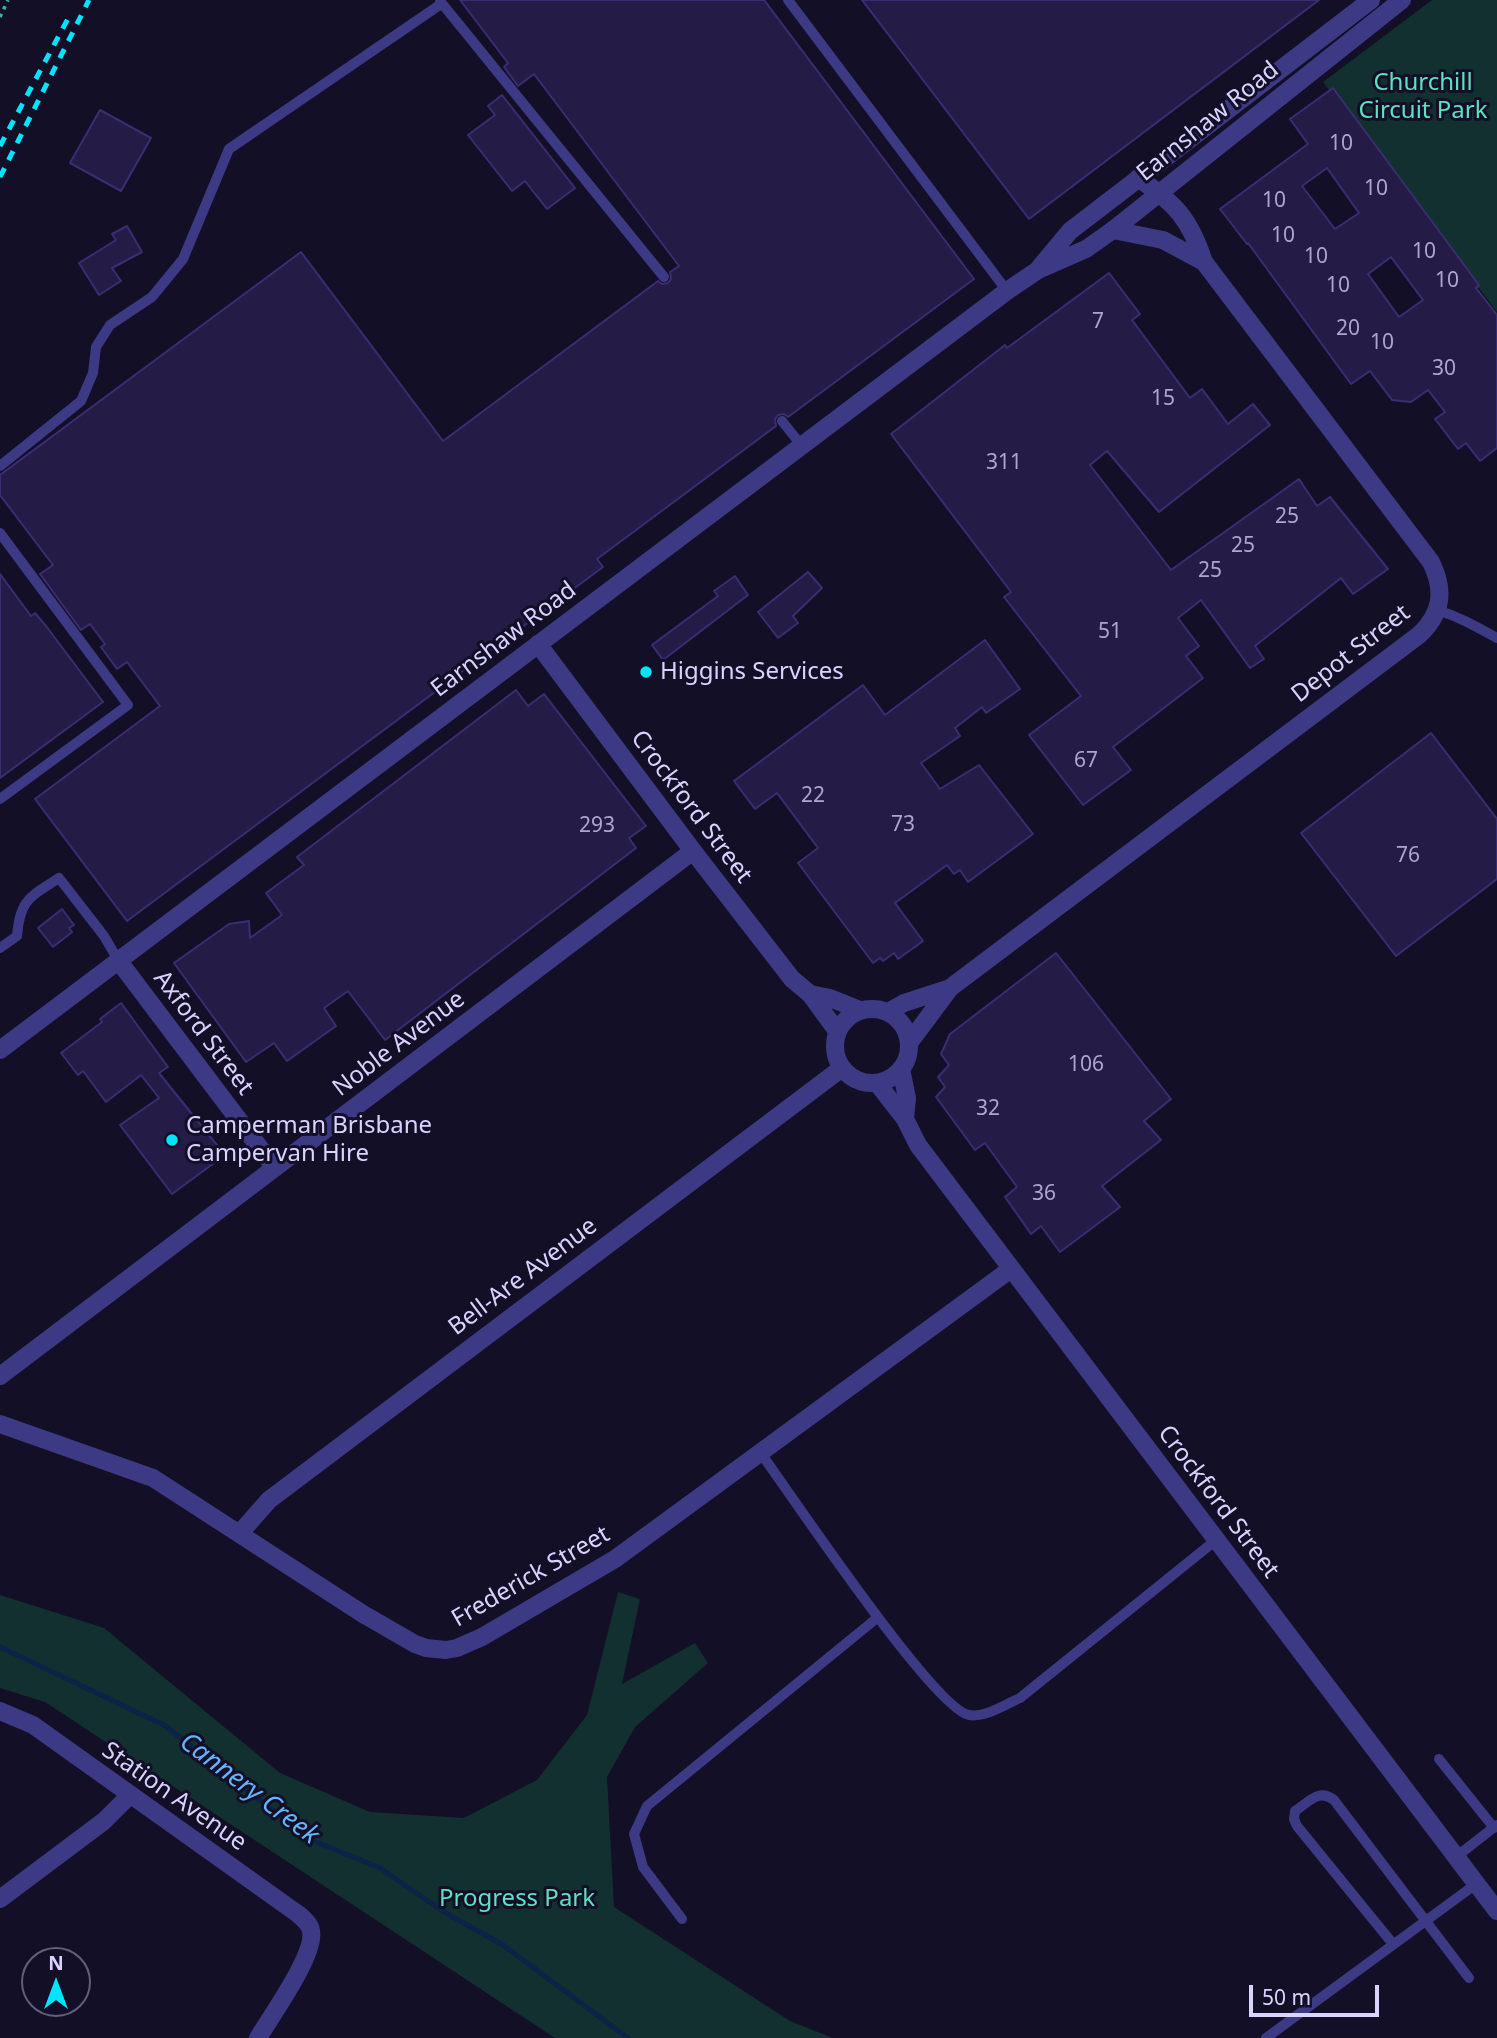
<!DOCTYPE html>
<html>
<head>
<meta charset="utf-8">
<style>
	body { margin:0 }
	#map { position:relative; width:1497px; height:2038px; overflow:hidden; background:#130f26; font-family:"Noto Sans",sans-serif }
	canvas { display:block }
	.north { position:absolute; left:21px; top:1947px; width:70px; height:70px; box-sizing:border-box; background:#130f26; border:2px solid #625e7d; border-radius:50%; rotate:0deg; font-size:19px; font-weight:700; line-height:28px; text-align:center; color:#d9d4ff }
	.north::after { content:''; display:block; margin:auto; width:24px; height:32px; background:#00e5ff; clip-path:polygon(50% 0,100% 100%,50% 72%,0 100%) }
	.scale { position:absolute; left:1249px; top:1985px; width:130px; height:32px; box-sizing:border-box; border:4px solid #d9d4ff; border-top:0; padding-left:9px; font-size:21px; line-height:24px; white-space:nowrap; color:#d9d4ff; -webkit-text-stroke:5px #130f26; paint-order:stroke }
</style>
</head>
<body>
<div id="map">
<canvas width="1497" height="2038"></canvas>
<div class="north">N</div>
<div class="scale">50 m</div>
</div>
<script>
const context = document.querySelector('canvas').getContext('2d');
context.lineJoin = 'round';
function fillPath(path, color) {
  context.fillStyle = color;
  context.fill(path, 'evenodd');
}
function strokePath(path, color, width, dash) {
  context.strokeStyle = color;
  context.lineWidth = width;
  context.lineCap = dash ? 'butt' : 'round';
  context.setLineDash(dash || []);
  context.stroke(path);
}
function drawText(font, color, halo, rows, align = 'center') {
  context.font = font + ' "Noto Sans",sans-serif';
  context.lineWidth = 6;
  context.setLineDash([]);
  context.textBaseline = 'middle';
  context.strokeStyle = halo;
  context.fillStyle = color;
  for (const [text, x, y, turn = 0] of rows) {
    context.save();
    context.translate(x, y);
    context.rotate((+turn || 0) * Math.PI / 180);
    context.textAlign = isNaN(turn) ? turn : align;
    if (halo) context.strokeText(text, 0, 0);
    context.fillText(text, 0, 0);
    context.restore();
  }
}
fillPath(new Path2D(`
	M 1432,0 L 1497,0 L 1497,312 L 1323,82 Z
	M 618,1592 L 640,1599 L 622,1684 L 695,1643 L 708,1663 L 635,1727 L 607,1777 L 614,1907 L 790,2021 L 833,2038 L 555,2038 L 45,1702 L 0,1688 L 0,1595 L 104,1628 L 280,1773 L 370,1812 L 464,1818 L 537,1780 L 587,1715 Z`), '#12302f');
strokePath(new Path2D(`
	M 0,1647 L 164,1725 L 309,1839 L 380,1868 L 444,1912 L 503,1945 L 628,2038`), '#0c2248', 5);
const building = new Path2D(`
	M 460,0 L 764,0 L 974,279 L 788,417 L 784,414 L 778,415 L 775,419 L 776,426 L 597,559 L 603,567 L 127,921 L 35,799 L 160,706 L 127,662 L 117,669 L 101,647 L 105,644 L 90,624 L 81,630 L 40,574 L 53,565 L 0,495 L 0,475 L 301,252 L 443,441 L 658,281 L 662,284 L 668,283 L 671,279 L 670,272 L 679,266 L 534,74 L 518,86 L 504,67 L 508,63 Z
	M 862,0 L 1319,0 L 1029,219 Z
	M 1333,88 L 1479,285 L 1476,288 L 1497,315 L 1497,448 L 1480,461 L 1466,443 L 1458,449 L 1435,419 L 1445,412 L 1428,390 L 1411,402 L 1392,400 L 1370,371 L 1351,384 L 1248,243 L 1247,244 L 1220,209 L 1308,144 L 1290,119 ZM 1327,168 L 1359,213 L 1335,229 L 1302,186 ZM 1391,257 L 1423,300 L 1399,317 L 1368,274 Z
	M 502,95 L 575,188 L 547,209 L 525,181 L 512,191 L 468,135 L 495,115 L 488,106 Z
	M 100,110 L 151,138 L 121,191 L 70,163 Z
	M 127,226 L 142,252 L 112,268 L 121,281 L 99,295 L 79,263 L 116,240 L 112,234 Z
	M 1109,273 L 1140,314 L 1132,320 L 1190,398 L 1202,389 L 1228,424 L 1253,404 L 1270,425 L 1159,512 L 1107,451 L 1090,465 L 1171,570 L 1299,479 L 1317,506 L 1330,497 L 1388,569 L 1353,594 L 1341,578 L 1255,646 L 1264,659 L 1250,668 L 1201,600 L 1178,618 L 1199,646 L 1186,656 L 1203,678 L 1113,747 L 1131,770 L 1083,805 L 1029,735 L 1081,696 L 1004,597 L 1011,592 L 891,434 L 1005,345 L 1007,348 Z
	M 808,572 L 822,588 L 793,616 L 798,623 L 778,638 L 758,612 Z
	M 0,574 L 31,616 L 35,613 L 46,626 L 103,702 L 0,778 Z
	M 735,576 L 748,595 L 663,660 L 652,645 L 718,596 L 714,591 Z
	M 985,640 L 1020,689 L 986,713 L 982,707 L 955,728 L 960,736 L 921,763 L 940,789 L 979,765 L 1033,834 L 968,882 L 960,870 L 954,874 L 947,865 L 895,903 L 923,941 L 898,959 L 894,953 L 883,961 L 880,958 L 873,963 L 798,863 L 818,848 L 777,793 L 755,809 L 734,781 L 863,685 L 885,715 Z
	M 516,690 L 528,706 L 544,694 L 646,826 L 629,838 L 636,848 L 385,1040 L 348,991 L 324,1008 L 336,1026 L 287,1061 L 274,1043 L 246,1062 L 174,963 L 229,924 L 249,921 L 250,938 L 282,915 L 266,893 L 304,865 L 297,857 Z
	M 1431,733 L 1497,819 L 1497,879 L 1396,956 L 1301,833 Z
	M 62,909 L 74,925 L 69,928 L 72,932 L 53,947 L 38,928 Z
	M 1056,953 L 1171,1099 L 1144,1121 L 1161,1140 L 1102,1186 L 1120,1207 L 1060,1252 L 1041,1226 L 1031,1234 L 1005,1197 L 1017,1187 L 985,1143 L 975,1150 L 936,1097 L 945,1087 L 938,1077 L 949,1065 L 941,1054 L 950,1034 Z
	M 121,1003 L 168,1067 L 159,1073 L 225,1155 L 172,1194 L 120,1125 L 159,1098 L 141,1075 L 106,1102 L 83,1071 L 78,1075 L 61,1053 L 102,1022 L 100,1019 Z`);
fillPath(building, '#241b47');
strokePath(building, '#3b2d73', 2);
strokePath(new Path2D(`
	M 0,17 L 8,0`), '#2fb8b0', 3.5, [3.5, 5]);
strokePath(new Path2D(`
	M 788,0 L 1007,291
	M 440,1 L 664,277
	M 782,421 L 802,446
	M 0,466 L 81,401 L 93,373 L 96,347 L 110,325 L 152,297 L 183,259 L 229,149 L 441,4
	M 0,533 L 128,705 L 0,799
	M 1437,610 C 1460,617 1477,627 1497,638
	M 0,948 L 17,936 C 20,899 30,897 59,878 L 104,936 L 118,960
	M 760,1452 C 789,1492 934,1709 969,1715 C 985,1718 1006,1704 1020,1698 L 1216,1540
	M 1439,1759 L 1494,1828
	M 1456,1857 L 1497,1825
	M 682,1919 L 643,1867 L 634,1834 L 647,1806 L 877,1618
	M 1393,1944 L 1297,1826 L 1294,1819 L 1295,1811 C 1309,1802 1319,1788 1334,1800 L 1469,1978
	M 1266,2038 L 1476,1884`), '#3d3a85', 10);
strokePath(new Path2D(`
	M 1113,230 L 1163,240 L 1204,262
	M 538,644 L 693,851 L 792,979 L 810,994 L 837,1031
	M 118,960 L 275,1168
	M 810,994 L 830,998 L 860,1010
	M835 1046a37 37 0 1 1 74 0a37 37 0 1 1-74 0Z
	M 888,1012 L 904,1003 L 950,988
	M 909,1043 L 950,988 L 1419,635 C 1442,614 1445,590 1431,562 L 1204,262 C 1190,219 1175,203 1138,178
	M 901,1069 L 907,1098 L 905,1119
	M 877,1083 L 905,1119 L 918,1145 L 1497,1911
	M 0,1376 L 693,851
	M 0,1424 L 153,1478 L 363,1614 L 415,1644 L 426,1648 L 446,1650 L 457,1648 L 482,1637 L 615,1559 L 1011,1269
	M 240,1533 L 269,1500 L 842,1068
	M 0,1711 L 33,1725 L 298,1914 C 304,1919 310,1924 311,1931 C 316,1954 271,2016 258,2038
	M 0,1899 L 104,1821 L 129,1796`), '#3d3a85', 18);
strokePath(new Path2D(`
	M 1040,267 L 1070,231 L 1371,0
	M 0,1050 L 1007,291 L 1038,270 L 1086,249 L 1113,230 L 1402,0`), '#3d3a85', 18);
strokePath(new Path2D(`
	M 0,146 L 71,13
	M 0,177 L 89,0`), '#00e5ff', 5, [10, 9]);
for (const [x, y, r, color] of [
	[646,672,7,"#00e5ff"],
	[172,1140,7,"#00e5ff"]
]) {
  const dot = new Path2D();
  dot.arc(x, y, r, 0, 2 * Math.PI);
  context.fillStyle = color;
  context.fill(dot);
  strokePath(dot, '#130f26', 2.5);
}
drawText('21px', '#aca6d1', null, [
	["10",1341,144],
	["10",1376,189],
	["10",1274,201],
	["10",1283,236],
	["10",1424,252],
	["10",1316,257],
	["10",1447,281],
	["10",1338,286],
	["7",1098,322],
	["20",1348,329],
	["10",1382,343],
	["30",1444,369],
	["15",1163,399],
	["311",1004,463],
	["25",1287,517],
	["25",1243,546],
	["25",1210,571],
	["51",1110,632],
	["67",1086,761],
	["22",813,796],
	["73",903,825],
	["293",597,826],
	["76",1408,856],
	["106",1086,1065],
	["32",988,1109],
	["36",1044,1194]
]);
drawText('24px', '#5fe0c0', '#130f26', [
	["Churchill",1423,83],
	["Circuit Park",1423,111],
	["Progress Park",517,1899]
]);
drawText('24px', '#d9d4ff', '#130f26', [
	["Earnshaw Road",1208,122,-39],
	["Earnshaw Road",504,640,-37],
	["Depot Street",1351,654,-38],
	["Crockford Street",691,807,53],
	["Axford Street",203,1033,53],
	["Noble Avenue",399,1044,-37],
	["Bell-Are Avenue",523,1277,-37],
	["Crockford Street",1218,1502,53],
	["Frederick Street",531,1577,-30],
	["Station Avenue",174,1797,35]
]);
drawText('24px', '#d9d4ff', '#130f26', [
	["Higgins Services",660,672],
	["Camperman Brisbane",186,1126],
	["Campervan Hire",186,1154]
], 'left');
drawText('italic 26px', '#62b6ff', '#130f26', [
	["Cannery Creek",249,1789,37]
]);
</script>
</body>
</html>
